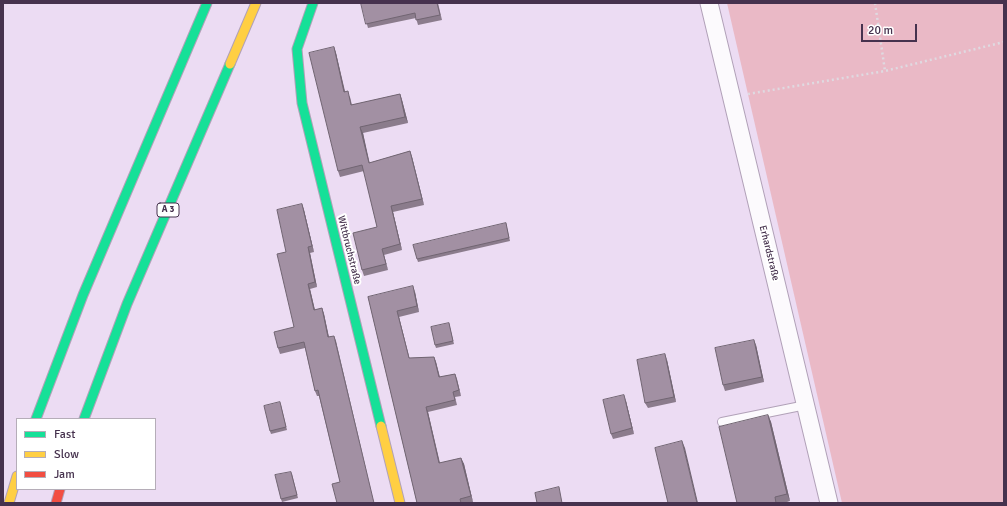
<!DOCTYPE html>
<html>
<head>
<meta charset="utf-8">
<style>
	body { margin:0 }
	#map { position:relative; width:1007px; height:506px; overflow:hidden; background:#ecdcf3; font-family:Signika,sans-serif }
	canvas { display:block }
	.frame { position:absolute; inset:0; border:4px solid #46324e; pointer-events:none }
	.legend { position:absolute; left:16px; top:418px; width:140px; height:72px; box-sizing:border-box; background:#fff; border:1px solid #b5adb8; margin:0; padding:5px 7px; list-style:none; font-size:12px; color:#46324e }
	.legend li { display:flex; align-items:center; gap:8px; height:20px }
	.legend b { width:20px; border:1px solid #b5adb8 }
	.scale { position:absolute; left:861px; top:24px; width:56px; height:18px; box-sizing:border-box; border:2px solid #46324e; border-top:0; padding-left:5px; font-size:12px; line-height:14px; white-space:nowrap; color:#46324e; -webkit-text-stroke:3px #fff; paint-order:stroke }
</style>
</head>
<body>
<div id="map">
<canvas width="1007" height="506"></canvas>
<div class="frame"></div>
<ul class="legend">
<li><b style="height:5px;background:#16e098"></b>Fast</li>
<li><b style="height:5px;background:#ffcf43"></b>Slow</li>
<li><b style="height:5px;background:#f24e42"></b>Jam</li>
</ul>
<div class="scale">20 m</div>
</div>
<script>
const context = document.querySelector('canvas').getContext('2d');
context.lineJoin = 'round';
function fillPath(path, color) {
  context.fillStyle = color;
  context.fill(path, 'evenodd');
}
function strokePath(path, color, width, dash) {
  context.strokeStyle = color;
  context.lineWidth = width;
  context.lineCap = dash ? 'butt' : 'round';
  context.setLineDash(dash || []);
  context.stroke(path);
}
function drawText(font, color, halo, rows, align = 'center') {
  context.font = font + ' Signika,sans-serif';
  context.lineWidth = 4;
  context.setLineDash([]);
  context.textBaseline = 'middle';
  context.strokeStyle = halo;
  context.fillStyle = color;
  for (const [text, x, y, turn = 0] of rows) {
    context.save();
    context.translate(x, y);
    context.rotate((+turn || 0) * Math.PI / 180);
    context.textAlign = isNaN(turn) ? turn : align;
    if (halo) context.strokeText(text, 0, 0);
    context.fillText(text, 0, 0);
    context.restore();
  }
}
fillPath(new Path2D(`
	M 727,3 L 1004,3 L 1004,503 L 842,503 Z`), '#eab9c6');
const lane = new Path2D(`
	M 722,422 L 806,405`);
const street = new Path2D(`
	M 709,3 L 829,503`);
const fast = new Path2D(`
	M 313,3 L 297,49 L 302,103 L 381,426
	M 36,419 L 83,295 L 207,3
	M 84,419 L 127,304 L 230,64`);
const slow = new Path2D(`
	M 230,64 L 256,3
	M 381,426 L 400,503
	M 9,503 L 17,476`);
const jam = new Path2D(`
	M 56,503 L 60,489`);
strokePath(lane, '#b1a1b8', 10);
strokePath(street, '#b1a1b8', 19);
strokePath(fast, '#b1a1b8', 11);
strokePath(slow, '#b1a1b8', 11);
strokePath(jam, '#b1a1b8', 11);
strokePath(new Path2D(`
	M 875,3 L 885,71
	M 748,94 L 885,71 L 1004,42`), '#dfdae1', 2.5, [2, 3]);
strokePath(lane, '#fcfafd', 8);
strokePath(street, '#fcfafd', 17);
strokePath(fast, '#16e098', 9);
strokePath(slow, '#ffcf43', 9);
strokePath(jam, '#f24e42', 9);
fillPath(new Path2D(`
	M 361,3 L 438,3 L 442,20 L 418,25 L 416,18 L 368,28 Z
	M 334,47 L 336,53 L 345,91 L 350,97 L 352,105 L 400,94 L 402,100 L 408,123 L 363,133 L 369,163 L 410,151 L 412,157 L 424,205 L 393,212 L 402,250 L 384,255 L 388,270 L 364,276 L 362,270 L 377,227 L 364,171 L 340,177 L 338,171 Z
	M 302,204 L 304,210 L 314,252 L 310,253 L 317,287 L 310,289 L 315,310 L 322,308 L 324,314 L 329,337 L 336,341 L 340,482 L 319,396 L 317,396 L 315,391 L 305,348 L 280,354 L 278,348 L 294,327 L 286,252 Z
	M 506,223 L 510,241 L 418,262 L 417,259 Z
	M 415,292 L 419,312 L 399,317 L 409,358 L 434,357 L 436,362 L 440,377 L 455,374 L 461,396 L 455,397 L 457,405 L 428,412 L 440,463 L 461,458 L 464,464 L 473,502 L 468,503 L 417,503 L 368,297 Z
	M 449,323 L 454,344 L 436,348 L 435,345 Z
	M 756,345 L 764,382 L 725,391 L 723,385 Z
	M 667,360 L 676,402 L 648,408 L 645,403 Z
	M 626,401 L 634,434 L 613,439 L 611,434 Z
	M 281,405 L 287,430 L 271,434 L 270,431 Z
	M 768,415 L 771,422 L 790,501 L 784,503 L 737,503 Z
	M 292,474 L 298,498 L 282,502 L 281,499 Z`), '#8b7c8c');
fillPath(new Path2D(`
	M 334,47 L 336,53 L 346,97 L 344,92 Z
	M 400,94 L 402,100 L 408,123 L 405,117 Z
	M 360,127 L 363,133 L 371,169 L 369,163 Z
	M 410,151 L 412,157 L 424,205 L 422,199 Z
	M 302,204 L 304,210 L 314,252 L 312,246 Z
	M 391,206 L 393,212 L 402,250 L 400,244 Z
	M 308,247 L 310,253 L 317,287 L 315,282 Z
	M 382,249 L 384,255 L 388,270 L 386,264 Z
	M 308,284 L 310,289 L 316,315 L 314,310 Z
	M 413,286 L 415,292 L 419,312 L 417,306 Z
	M 322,308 L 324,314 L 330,343 L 328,337 Z
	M 397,311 L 399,317 L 411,364 L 409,358 Z
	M 334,336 L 336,341 L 374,503 Z
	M 754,340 L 756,345 L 764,382 L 762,377 Z
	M 665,354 L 667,360 L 676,402 L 674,397 Z
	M 434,357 L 436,362 L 441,383 L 439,377 Z
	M 455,374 L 457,379 L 461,396 L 459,390 Z
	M 624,395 L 626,401 L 634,434 L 632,428 Z
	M 426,407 L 428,412 L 441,469 L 439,463 Z
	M 768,415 L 771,422 L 790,501 L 787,494 Z
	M 682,441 L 685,448 L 698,503 L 697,503 Z
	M 461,458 L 464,464 L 473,502 L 471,496 Z`), '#716572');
const building = new Path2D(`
	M 361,3 L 437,3 L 440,15 L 416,20 L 415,13 L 366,24 Z
	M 334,47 L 344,92 L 348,91 L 351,105 L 400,94 L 405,117 L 360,127 L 369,163 L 410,151 L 422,199 L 391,206 L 400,244 L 382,249 L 386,264 L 362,270 L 353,233 L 377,227 L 362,165 L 338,171 L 309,53 Z
	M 302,204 L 312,246 L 308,247 L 315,282 L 308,284 L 314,310 L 322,308 L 328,337 L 334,336 L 374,503 L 337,503 L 332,484 L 340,482 L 318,390 L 315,391 L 304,342 L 278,348 L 274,332 L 294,327 L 277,254 L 286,252 L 277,210 Z
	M 506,223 L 509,238 L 417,259 L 413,245 Z
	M 413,286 L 417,306 L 397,311 L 409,358 L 434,357 L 439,377 L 455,374 L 459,390 L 453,392 L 455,400 L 426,407 L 439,463 L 461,458 L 471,496 L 460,499 L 461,503 L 417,503 L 368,297 Z
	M 449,323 L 453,341 L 435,345 L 431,327 Z
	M 754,340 L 762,377 L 723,385 L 715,348 Z
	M 665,354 L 674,397 L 645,403 L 637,360 Z
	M 624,395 L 632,428 L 611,434 L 603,400 Z
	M 280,402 L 286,427 L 270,431 L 264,406 Z
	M 768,415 L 787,494 L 775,497 L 776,503 L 737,503 L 719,427 Z
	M 682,441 L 697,503 L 668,503 L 655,448 Z
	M 291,472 L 297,495 L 281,499 L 275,475 Z
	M 559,487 L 562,503 L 537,503 L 535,493 Z`);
fillPath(building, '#a290a3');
strokePath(building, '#716572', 1);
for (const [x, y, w] of [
	[168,210,22]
]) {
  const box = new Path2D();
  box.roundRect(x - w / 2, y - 7, w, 14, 3);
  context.fillStyle = '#fff';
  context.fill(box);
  strokePath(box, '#46324e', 1);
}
drawText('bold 9px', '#46324e', null, [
	["A 3",168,210]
]);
drawText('10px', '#46324e', '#fff', [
	["Wittbruchstraße",349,250,76],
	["Erhardstraße",769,253,76]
]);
</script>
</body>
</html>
